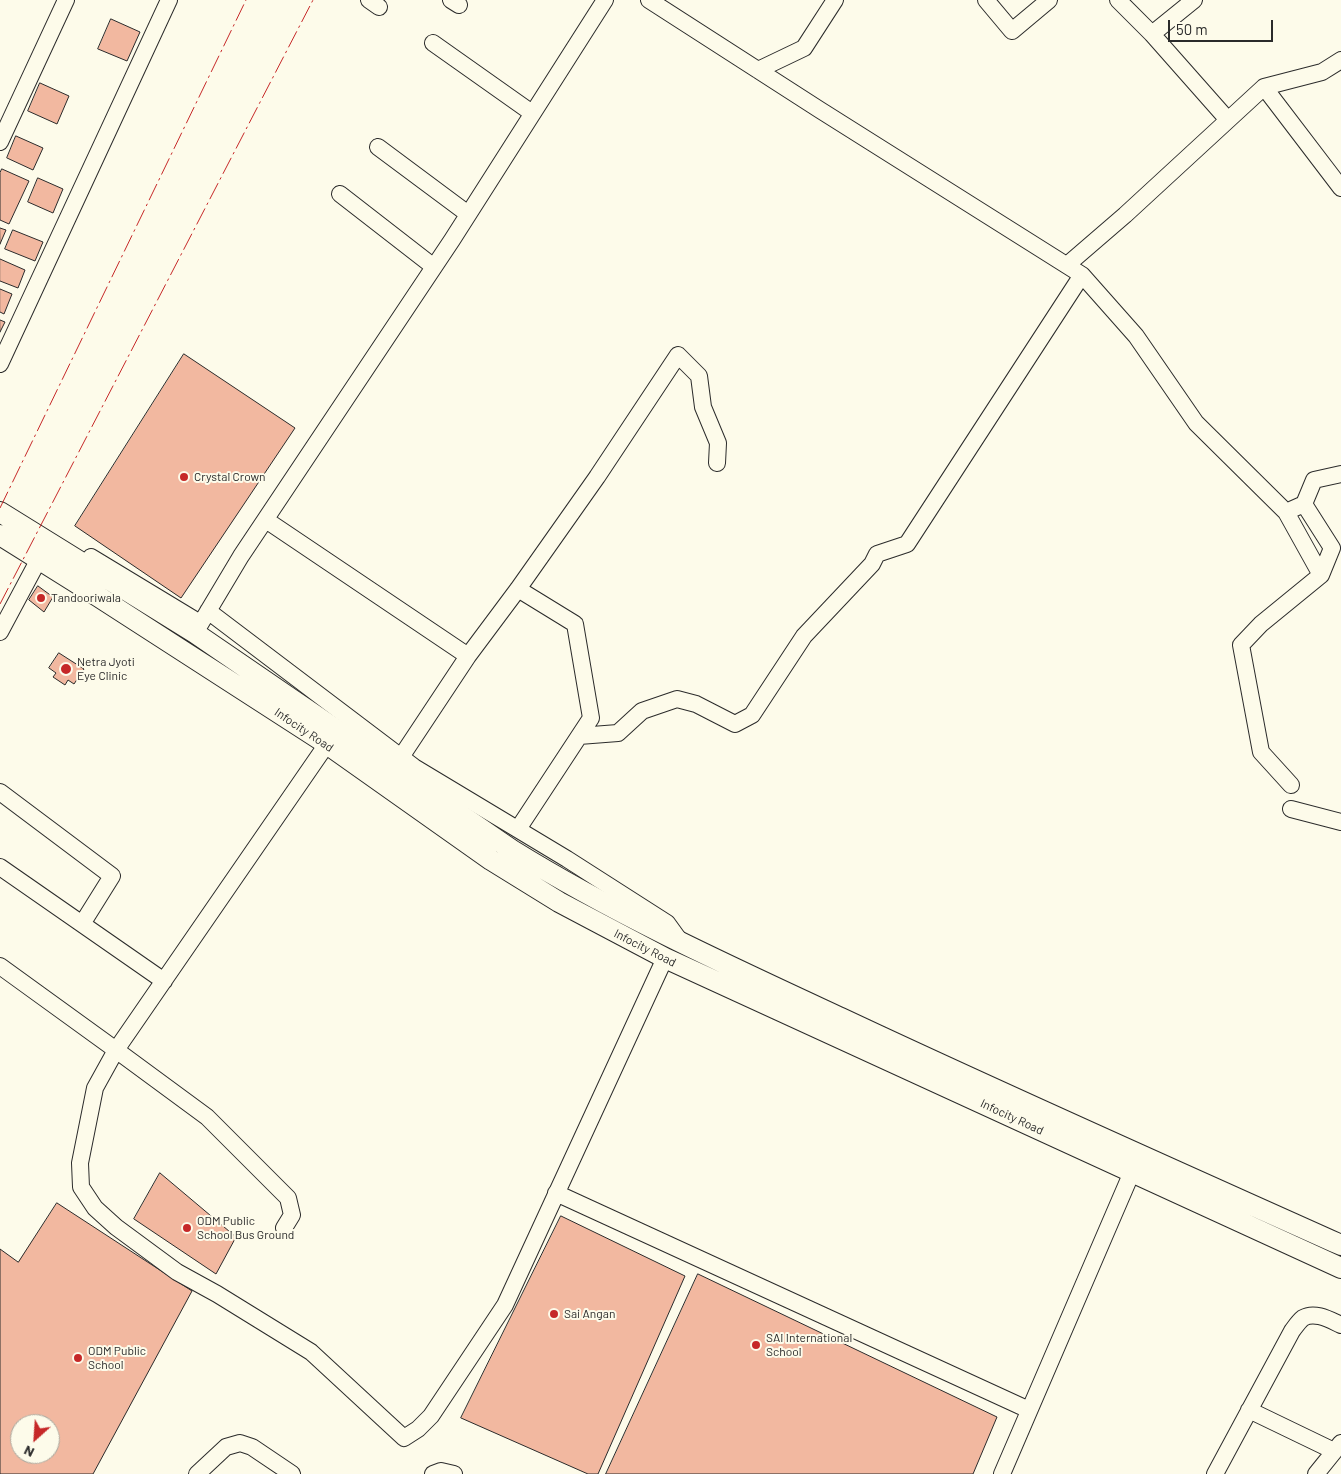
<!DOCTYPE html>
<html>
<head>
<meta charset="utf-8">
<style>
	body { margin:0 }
	#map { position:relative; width:1341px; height:1474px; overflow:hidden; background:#fdfbea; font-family:Barlow,sans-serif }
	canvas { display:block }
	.north { position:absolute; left:10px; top:1414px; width:50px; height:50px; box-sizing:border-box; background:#fdfbea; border:1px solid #a9a89e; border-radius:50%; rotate:206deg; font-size:14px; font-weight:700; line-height:20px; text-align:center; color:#2b2b2b }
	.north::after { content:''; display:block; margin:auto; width:18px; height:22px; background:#c62828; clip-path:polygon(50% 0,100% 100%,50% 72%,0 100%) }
	.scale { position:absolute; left:1168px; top:20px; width:105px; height:22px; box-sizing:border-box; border:2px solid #2b2b2b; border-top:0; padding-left:6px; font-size:15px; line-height:18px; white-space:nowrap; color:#2b2b2b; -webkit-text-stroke:4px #fdfbea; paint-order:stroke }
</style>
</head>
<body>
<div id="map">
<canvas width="1341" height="1474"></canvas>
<div class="north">N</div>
<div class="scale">50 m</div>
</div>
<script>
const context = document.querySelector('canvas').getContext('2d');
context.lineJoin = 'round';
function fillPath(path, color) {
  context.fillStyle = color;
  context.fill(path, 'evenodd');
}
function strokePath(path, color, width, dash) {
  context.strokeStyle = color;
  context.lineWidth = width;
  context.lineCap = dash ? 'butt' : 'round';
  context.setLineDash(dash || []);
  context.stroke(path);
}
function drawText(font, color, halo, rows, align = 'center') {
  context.font = font + ' Barlow,sans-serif';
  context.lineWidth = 4;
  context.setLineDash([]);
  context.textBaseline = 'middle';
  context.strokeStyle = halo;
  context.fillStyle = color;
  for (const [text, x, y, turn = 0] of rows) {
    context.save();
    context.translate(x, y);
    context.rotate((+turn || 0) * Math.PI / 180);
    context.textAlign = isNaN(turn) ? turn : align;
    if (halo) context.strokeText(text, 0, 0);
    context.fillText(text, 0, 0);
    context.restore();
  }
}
const building = new Path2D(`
	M 111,19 L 140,32 L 127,61 L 98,49 Z
	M 40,83 L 69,96 L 57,124 L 28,111 Z
	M 16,136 L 43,148 L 33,170 L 7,158 Z
	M 2,169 L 29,181 L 9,224 L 0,220 L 0,173 Z
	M 38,178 L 63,189 L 53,213 L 28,202 Z
	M 0,228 L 6,230 L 0,244 Z
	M 13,230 L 43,242 L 35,261 L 5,249 Z
	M 0,259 L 25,270 L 18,288 L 0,281 Z
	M 0,289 L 12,294 L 4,314 L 0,312 Z
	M 0,320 L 5,322 L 0,332 Z
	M 184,354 L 295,428 L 181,598 L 75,526 Z
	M 38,586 L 53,597 L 44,612 L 29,600 Z
	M 59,653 L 84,669 L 74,684 L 68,680 L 65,685 L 53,677 L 56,673 L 49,668 Z
	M 160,1173 L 236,1237 L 216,1274 L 134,1219 Z
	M 57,1203 L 192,1291 L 93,1474 L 0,1474 L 0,1249 L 18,1262 ZM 20,1424 L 50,1424 L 50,1454 L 20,1454 Z
	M 561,1216 L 685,1276 L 598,1474 L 588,1474 L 461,1418 Z
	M 698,1274 L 997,1417 L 973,1474 L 606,1474 Z`);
fillPath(building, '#f2b8a0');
strokePath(building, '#2b2b2b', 1);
const minor = new Path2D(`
	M 369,0 L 379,7
	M 451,0 L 459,5
	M 649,0 L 820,110 L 1082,275 L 1136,336 L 1196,423 L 1286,512 L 1321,575
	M 986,0 L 1012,31 L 1049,0
	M 1118,0 L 1152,34 L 1194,0
	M 1152,34 L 1228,120
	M 433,43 L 532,113
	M 758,70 L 804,48 L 835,0
	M 1264,87 L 1341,188
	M 0,142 L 66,0
	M 378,147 L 468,214
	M 340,194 L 434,267
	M 1067,265 L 1125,215 L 1264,87 L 1322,72 L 1341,60
	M 0,364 L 169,0
	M 1304,504 L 1314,480 L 1341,474
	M 1286,512 L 1304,504 L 1332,548 L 1321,575 L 1261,624 L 1241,645 L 1261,752 L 1291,785
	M 266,520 L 468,656
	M 91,557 L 200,623
	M 518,589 L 575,624 L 591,718 L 518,829
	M 208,611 L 414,767 L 567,859 L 667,923 L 680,941
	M 0,632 L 39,559
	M 195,633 L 241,556 L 452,240 L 605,0
	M 579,736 L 618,733 L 642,711 L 677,699 L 696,704 L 735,724 L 752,715 L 804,636 L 872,564 L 877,554 L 907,544 L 1082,275
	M 401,757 L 468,656 L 518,589 L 597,477 L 678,355 L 699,376 L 703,407 L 718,443 L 717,463
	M 0,792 L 112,876 L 82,924
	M 1291,809 L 1341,822
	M 0,867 L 164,981
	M 0,966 L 116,1050 L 327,744
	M 556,1193 L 1029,1410
	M 284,1228 L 292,1215 L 288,1198 L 207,1117 L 116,1050 L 95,1088 L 80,1163 L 81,1187 L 95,1208 L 116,1227 L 177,1272 L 217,1294 L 311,1352 L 404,1438 L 418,1429 L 431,1416 L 505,1305 L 665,958
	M 1249,1410 L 1334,1451
	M 197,1474 L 226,1447 L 240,1443 L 252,1447 L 292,1474
	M 433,1474 L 441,1471 L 454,1474
	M 1002,1474 L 1132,1172
	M 1215,1474 L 1292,1331 C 1295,1327 1299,1321 1303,1318 C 1315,1311 1330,1320 1341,1325
	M 1316,1474 L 1341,1443`);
const major = new Path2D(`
	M 0,512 L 195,633 L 512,850 C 617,915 729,966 841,1018 C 1007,1096 1174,1170 1341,1245
	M 0,535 L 99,597 L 327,744 L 491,860 L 559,902 L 665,958 L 1341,1268`);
strokePath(minor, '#2b2b2b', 18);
strokePath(major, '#2b2b2b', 22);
strokePath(minor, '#fdfbea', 16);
strokePath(major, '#fdfbea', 20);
strokePath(new Path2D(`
	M 0,508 L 246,0
	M 0,604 L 313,0`), '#c62828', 1, [18, 4, 2.5, 4]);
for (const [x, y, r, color] of [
	[184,477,5,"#c62828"],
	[41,598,5,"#c62828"],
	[66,669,6,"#c62828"],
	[187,1228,5,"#c62828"],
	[554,1314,5,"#c62828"],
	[756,1345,5,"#c62828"],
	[78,1358,5,"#c62828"]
]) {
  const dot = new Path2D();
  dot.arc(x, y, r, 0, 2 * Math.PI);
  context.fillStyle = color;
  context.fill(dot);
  strokePath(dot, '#fdfbea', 2);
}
drawText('12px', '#2b2b2b', '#fdfbea', [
	["Crystal Crown",194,477],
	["Tandooriwala",51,598],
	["Netra Jyoti",77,662],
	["Eye Clinic",77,676],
	["ODM Public",197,1221],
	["School Bus Ground",197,1235],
	["Sai Angan",564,1314],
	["SAI International",766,1338],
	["School",766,1352],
	["ODM Public",88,1351],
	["School",88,1365]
], 'left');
drawText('12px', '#2b2b2b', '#fdfbea', [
	["Infocity Road",304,730,34],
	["Infocity Road",645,948,27],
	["Infocity Road",1012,1117,25]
]);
</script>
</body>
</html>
